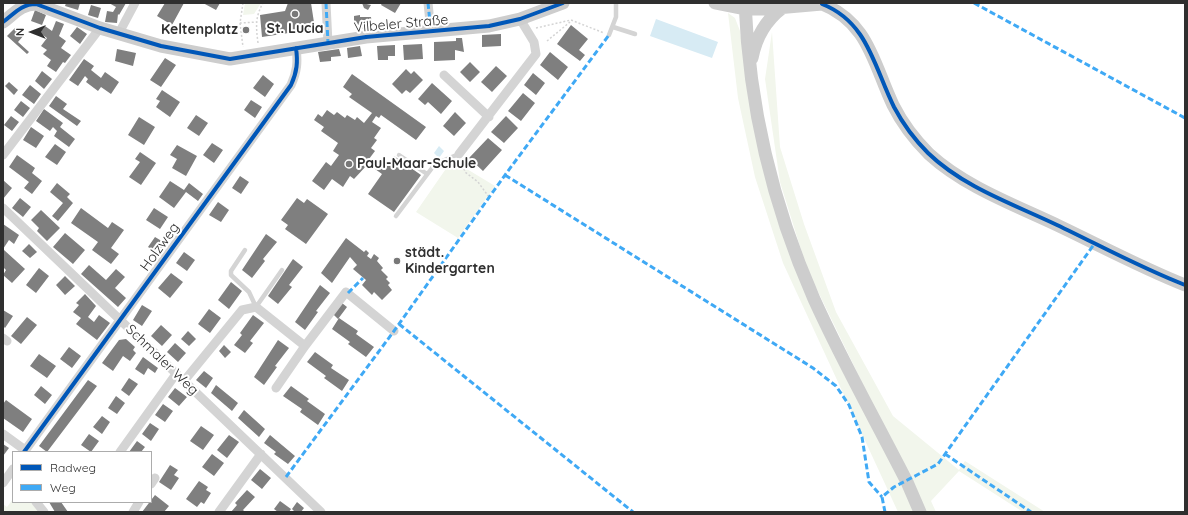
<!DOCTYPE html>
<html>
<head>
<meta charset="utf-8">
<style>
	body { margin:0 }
	#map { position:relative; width:1188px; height:515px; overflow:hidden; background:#fff; font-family:Quicksand,sans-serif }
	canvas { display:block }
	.frame { position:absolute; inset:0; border:4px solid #2f2f2f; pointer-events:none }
	.legend { position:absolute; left:12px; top:451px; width:140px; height:52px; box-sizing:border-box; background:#fff; border:1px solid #acacac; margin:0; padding:5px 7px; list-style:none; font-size:12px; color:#2f2f2f }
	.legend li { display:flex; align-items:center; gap:8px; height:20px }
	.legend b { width:20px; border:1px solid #acacac }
	.north { position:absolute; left:12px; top:12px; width:40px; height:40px; -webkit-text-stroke:3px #fff; paint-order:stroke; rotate:270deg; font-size:11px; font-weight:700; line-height:16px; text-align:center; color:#2f2f2f }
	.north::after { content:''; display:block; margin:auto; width:14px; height:18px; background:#2f2f2f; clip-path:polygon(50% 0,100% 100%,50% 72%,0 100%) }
</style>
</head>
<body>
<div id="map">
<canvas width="1188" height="515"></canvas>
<div class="frame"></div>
<ul class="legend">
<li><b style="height:5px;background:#0057b8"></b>Radweg</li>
<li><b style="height:5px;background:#3fa9f5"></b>Weg</li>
</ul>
<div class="north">N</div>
</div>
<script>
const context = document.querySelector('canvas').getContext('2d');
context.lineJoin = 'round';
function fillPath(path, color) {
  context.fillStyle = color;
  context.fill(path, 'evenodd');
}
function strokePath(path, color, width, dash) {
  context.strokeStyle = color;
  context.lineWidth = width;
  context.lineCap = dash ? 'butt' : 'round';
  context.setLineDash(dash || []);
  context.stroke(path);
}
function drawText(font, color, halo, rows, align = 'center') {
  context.font = font + ' Quicksand,sans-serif';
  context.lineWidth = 4;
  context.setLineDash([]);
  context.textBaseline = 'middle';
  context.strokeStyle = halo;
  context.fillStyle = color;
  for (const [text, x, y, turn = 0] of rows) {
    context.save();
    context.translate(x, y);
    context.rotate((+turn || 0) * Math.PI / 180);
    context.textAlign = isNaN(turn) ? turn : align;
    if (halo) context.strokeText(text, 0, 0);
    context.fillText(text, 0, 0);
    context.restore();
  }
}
fillPath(new Path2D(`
	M 245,3 L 261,3 L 254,14 L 243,15 Z
	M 728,13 L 735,18 L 740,31 L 747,79 L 771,198 L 916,512 L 898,512 L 783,263 L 755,177 L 738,98 Z
	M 772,32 L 780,147 L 804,224 L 836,312 L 893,416 L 959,470 L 965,461 L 1045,512 L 1023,512 L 959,471 L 931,501 L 936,512 L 925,512 L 807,269 L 780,182 L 765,79 Z
	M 452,160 L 495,186 L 458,238 L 416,212 Z
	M 13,499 L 13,502 L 32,502 L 41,512 L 3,512 L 3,504 L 7,507 Z`), '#f2f6ec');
fillPath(new Path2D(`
	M 656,19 L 718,42 L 712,58 L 650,36 Z
	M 439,146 L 444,151 L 439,158 L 434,153 Z`), '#d7ebf4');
fillPath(new Path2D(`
	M 66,3 L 80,3 L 78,10 L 65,6 Z
	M 109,3 L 126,3 L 119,15 L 118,14 L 117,23 L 105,22 L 107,11 L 113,12 L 116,7 Z
	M 165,3 L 184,3 L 172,25 L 157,16 Z
	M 203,3 L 220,3 L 216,10 Z
	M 288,3 L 311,3 L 315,29 L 262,37 L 260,15 L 285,11 Z
	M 362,3 L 371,5 L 368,10 L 364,8 Z
	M 382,3 L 401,3 L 395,13 L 381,5 Z
	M 91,5 L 101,8 L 98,18 L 88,15 Z
	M 35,10 L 46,15 L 42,25 L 31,21 Z
	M 360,15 L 360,17 L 371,17 L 372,28 L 361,29 L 361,25 L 354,25 L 354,16 Z
	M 56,21 L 64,24 L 59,36 L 66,41 L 61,48 L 71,55 L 65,63 L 63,62 L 56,72 L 47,66 L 51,60 L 43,54 L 47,50 L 41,46 L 47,38 L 40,33 L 45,26 L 52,31 Z
	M 571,25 L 588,39 L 579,50 L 585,55 L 580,61 L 557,44 Z
	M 77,27 L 87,34 L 80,44 L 70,36 Z
	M 15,28 L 24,35 L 18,42 L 29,52 L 27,54 L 7,36 Z
	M 501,34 L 501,46 L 482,47 L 482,35 Z
	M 456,38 L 462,38 L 464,52 L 455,50 L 455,60 L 434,61 L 434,42 L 456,41 Z
	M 422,44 L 423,59 L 404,60 L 403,45 Z
	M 395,45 L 395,56 L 388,56 L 388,60 L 378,60 L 377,46 Z
	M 360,46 L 362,56 L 348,58 L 347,48 Z
	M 117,49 L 136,53 L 133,66 L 115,61 Z
	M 339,49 L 341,56 L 331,57 L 331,61 L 320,62 L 318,52 Z
	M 550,52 L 568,67 L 558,80 L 540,65 Z
	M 165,58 L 176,65 L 161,87 L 150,80 Z
	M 84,59 L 94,66 L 91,70 L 101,78 L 105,72 L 119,82 L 111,94 L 101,87 L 98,91 L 86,82 L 88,79 L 85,76 L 78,86 L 69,80 Z
	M 470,62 L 480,72 L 470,82 L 460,72 Z
	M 496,66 L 507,76 L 492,92 L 481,82 Z
	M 406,69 L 411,74 L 414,71 L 423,80 L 410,93 L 406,90 L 402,94 L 392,84 Z
	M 42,71 L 52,79 L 44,89 L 35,81 Z
	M 533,73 L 545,83 L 536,95 L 524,85 Z
	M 352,74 L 426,127 L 416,140 L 381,115 L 379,118 L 376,116 L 372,122 L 381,128 L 374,138 L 377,140 L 371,148 L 375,151 L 369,159 L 384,170 L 394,156 L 421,175 L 394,212 L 368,194 L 382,174 L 368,164 L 354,179 L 350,176 L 343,187 L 332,179 L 324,190 L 312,181 L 326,162 L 331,166 L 339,155 L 333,151 L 338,143 L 321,131 L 324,127 L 314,120 L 318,114 L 322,117 L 327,110 L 334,115 L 337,112 L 345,118 L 347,115 L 355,120 L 357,117 L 364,123 L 372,113 L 349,97 L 352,94 L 343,87 Z
	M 263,75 L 274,84 L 265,97 L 253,88 Z
	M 9,82 L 18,90 L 14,95 L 5,86 Z
	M 432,83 L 452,101 L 441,114 L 428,102 L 425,105 L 418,99 Z
	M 30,85 L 41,94 L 34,104 L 22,95 Z
	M 162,90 L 180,102 L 170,117 L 156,107 L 160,101 L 156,99 Z
	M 523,93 L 535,103 L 521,121 L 508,111 Z
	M 56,96 L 67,104 L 63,109 L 81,121 L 77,126 L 49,106 Z
	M 251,100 L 262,107 L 255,118 L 244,110 Z
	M 21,101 L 30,108 L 23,117 L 14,110 Z
	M 44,109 L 63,123 L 60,127 L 75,139 L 69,147 L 54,136 L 57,131 L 53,127 L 50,131 L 36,121 Z
	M 455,112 L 466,123 L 454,136 L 443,126 Z
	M 196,115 L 208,123 L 199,136 L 187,128 Z
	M 11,116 L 19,122 L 12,131 L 4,125 Z
	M 506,116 L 518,128 L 504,143 L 491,132 Z
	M 139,117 L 155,127 L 144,145 L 128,135 Z
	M 31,127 L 44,136 L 36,148 L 23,140 Z
	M 488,138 L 502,150 L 483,171 L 469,158 Z
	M 212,143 L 223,150 L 214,163 L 203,155 Z
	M 55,144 L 66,152 L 57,165 L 45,157 Z
	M 177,145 L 197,156 L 186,176 L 172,168 L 177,159 L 170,155 Z
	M 140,152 L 156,163 L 141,185 L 129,177 L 140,162 L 135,159 Z
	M 17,155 L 35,168 L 32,173 L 42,181 L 32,194 L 24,188 L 29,182 L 9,167 Z
	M 240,176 L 249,182 L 241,194 L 232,188 Z
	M 3,180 L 12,188 L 3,199 Z
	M 170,181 L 184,190 L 189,183 L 203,194 L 198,201 L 186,192 L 174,208 L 159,197 Z
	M 57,183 L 70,194 L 67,197 L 73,203 L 58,221 L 52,216 L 63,203 L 50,192 Z
	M 20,198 L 31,207 L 23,217 L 12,208 Z
	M 297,198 L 304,203 L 307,199 L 328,214 L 306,244 L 285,229 L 288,225 L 281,220 Z
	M 218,202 L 229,210 L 221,222 L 209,215 Z
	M 81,208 L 108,228 L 112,222 L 124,230 L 111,248 L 119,254 L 111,264 L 92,250 L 98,242 L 71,223 Z
	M 154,208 L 168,217 L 160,229 L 146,220 Z
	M 41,210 L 60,228 L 47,241 L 37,231 L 39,228 L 31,220 Z
	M 3,224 L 19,235 L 14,244 L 9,240 L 3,249 Z
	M 65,233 L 85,250 L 73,264 L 53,247 Z
	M 266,234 L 277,242 L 263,259 L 265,261 L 252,278 L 242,270 Z
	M 155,237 L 165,243 L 158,253 L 148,247 Z
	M 346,238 L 364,252 L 366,250 L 369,253 L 367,256 L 371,259 L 374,254 L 379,258 L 377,261 L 383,268 L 381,270 L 388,277 L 386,279 L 390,283 L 388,285 L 392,290 L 382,300 L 374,292 L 372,295 L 362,285 L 366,280 L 353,269 L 357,265 L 350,257 L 332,283 L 321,273 Z
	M 29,244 L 37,252 L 30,258 L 22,251 Z
	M 4,250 L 25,269 L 12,283 L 3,275 L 6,270 L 3,267 Z
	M 184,252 L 195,260 L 187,271 L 176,263 Z
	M 293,259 L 303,267 L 289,285 L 292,287 L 278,304 L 268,296 Z
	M 89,265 L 106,280 L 116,269 L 125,277 L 115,288 L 126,298 L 118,307 L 81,274 Z
	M 39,268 L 49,276 L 36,293 L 26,285 Z
	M 171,273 L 183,282 L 170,298 L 158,288 Z
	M 65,276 L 75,286 L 65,295 L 56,285 Z
	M 231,282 L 242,291 L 229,309 L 218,300 Z
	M 320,285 L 330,293 L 316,311 L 318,312 L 305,330 L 295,322 Z
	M 85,294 L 96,306 L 88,317 L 94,322 L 99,315 L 110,323 L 97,340 L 76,324 L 81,318 L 73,312 L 79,305 L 76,303 Z
	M 342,303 L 347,307 L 338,319 L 333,314 Z
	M 142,305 L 152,311 L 142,326 L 133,320 Z
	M 209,309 L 221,318 L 210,333 L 198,324 Z
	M 3,310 L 13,316 L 5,328 L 3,326 Z
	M 253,315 L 264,323 L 250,341 L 253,343 L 245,353 L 234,345 L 242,335 L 240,333 Z
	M 27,317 L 37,325 L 21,344 L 11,336 Z
	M 339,318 L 358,331 L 356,334 L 374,347 L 366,357 L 348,344 L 350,342 L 332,329 Z
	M 161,325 L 172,335 L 162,346 L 151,336 Z
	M 188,331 L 196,339 L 189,346 L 181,339 Z
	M 126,339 L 135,347 L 133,350 L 136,353 L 130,361 L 123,356 L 113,371 L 102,363 L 119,340 Z
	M 278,340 L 289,348 L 275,366 L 277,367 L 264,385 L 254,377 Z
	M 175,343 L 186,353 L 178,362 L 167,352 Z
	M 224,345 L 231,352 L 225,358 L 219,351 Z
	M 69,347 L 81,356 L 72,368 L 60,359 Z
	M 315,352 L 333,365 L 331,368 L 349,380 L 342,391 L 324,378 L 326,376 L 307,362 Z
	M 39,354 L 56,366 L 47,378 L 30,366 Z
	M 143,357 L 158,368 L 155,373 L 148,368 L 144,375 L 135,369 Z
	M 204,371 L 213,378 L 206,388 L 196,380 Z
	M 129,378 L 138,384 L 129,396 L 121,390 Z
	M 88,380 L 97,386 L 47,452 L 39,446 Z
	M 216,385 L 238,403 L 232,411 L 211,393 Z
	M 41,386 L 52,395 L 45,404 L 34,395 Z
	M 291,386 L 309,399 L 307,401 L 325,414 L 318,425 L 300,412 L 302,409 L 283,396 Z
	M 175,388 L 187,397 L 179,406 L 168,397 Z
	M 116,396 L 125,403 L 117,414 L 108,408 Z
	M 6,400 L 32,419 L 23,432 L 3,418 L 3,404 Z
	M 163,404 L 173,411 L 165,422 L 155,415 Z
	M 244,410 L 265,429 L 259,437 L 238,418 Z
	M 102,416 L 110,422 L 102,434 L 93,427 Z
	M 150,423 L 159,429 L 151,441 L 142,434 Z
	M 201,426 L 214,435 L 203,450 L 190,441 Z
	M 89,434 L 99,441 L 91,452 L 81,445 Z
	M 229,435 L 239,442 L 227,458 L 217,450 Z
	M 270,435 L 295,456 L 288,464 L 274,454 L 276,452 L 264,443 Z
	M 137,441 L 145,447 L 141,452 L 129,452 Z
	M 3,444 L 9,448 L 3,456 Z
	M 212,454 L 224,463 L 214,476 L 202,467 Z
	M 170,465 L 178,470 L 174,475 L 179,478 L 171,490 L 159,482 Z
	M 260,469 L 271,478 L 262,489 L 251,480 Z
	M 199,481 L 208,487 L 206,490 L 211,493 L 204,504 L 201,502 L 197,507 L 186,499 Z
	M 247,490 L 255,497 L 243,510 L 245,512 L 231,512 L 237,505 L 235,503 Z
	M 155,495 L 169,506 L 164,512 L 142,512 Z
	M 280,501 L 291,509 L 289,512 L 278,512 L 274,509 Z
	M 49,502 L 61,502 L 68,512 L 55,512 Z
	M 297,502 L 304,508 L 301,512 L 295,512 L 292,509 Z`), '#7f7f7f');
strokePath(new Path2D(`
	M 243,3 L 240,23 L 256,22
	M 240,23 L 243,47
	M 536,28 L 571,20 L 604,33
	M 547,41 L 570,22
	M 258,43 C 256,27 255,17 263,3
	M 462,161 L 465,172 L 478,182 L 489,197`), '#d4d4d4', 1.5, [2, 2]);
strokePath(new Path2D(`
	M 613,27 L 635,34
	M 609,35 L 616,17 L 616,3
	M 399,155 L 427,174
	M 396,216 L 435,164 L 459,154
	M 245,250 L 231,271 L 231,275 L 249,292 L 256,307
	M 256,307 L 282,270`), '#d4d4d4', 4.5);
strokePath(new Path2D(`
	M 326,3 L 328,43
	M 428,3 L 431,32
	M 119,33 L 135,3
	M 444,75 L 489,117
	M 459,154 L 536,54 L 534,42 L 520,19
	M 3,155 L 100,28
	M 3,208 L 321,512
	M 3,338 L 7,341
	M 184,381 L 242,310 L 256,307 L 305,346 L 346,292 L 394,331
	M 276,388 L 305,346
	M 3,434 L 25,450
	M 24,452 L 291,85 C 297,72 298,62 296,48
	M 120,452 L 176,374
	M 3,483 L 13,469
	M 151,484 L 155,478
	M 36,502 L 44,512
	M 133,512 L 139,502
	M 219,512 L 261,454`), '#d4d4d4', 9);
strokePath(new Path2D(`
	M 715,3 L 745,9 L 765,9 L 822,4
	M 745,3 C 749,104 773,206 814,299 C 842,361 876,421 907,482 L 920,512
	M 820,3 C 869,22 873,63 893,105 C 902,123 915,140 929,154 C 965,187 1015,205 1059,226 C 1101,246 1142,268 1185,285
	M 3,22 C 14,14 21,4 36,4 L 100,28 L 161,46 L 230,59 L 366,37 L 489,26 L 520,19 L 563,3
	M 752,58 C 756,37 765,21 782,8`), '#cdcdcd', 13);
strokePath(new Path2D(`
	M 326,3 L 328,43
	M 428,3 L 431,32
	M 974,3 L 1185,118
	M 505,175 L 813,368 L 836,386 L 849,405 L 862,437 L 869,482 L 882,497
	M 348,293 L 363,278
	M 399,324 L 633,512
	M 945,454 L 1031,512
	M 286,477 L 394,331 L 505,175 L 609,35
	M 885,512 L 882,497 L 894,487 L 938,464 L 1095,243`), '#3fa9f5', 3, [6, 3]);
strokePath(new Path2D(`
	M 822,4 C 868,22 874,67 894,107 C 903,124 914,139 928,153 C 963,187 1013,204 1057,225 C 1099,245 1141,268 1185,285
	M 3,22 C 14,14 21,4 36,4 L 100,28 L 161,46 L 230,59 L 366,37 L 489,26 L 520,19 L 563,3
	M 24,452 L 291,85 C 297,72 298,62 296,48`), '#0057b8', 4);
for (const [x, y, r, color] of [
	[295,14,4,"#787878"],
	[246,30,4,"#787878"],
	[349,164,4,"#787878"],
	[397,261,4,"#787878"]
]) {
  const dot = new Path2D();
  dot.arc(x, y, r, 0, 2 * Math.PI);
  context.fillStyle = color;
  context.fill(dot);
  strokePath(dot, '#fff', 1.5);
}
drawText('14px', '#2f2f2f', '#fff', [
	["Vilbeler Straße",401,24,-5],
	["Holzweg",160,247,-54],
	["Schmaler Weg",162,360,44]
]);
drawText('bold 14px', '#2f2f2f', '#fff', [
	["St. Lucia",295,29,"center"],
	["Keltenplatz",238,30,"right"],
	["Paul-Maar-Schule",357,164],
	["städt.",405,253],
	["Kindergarten",405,269]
], 'left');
</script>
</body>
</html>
